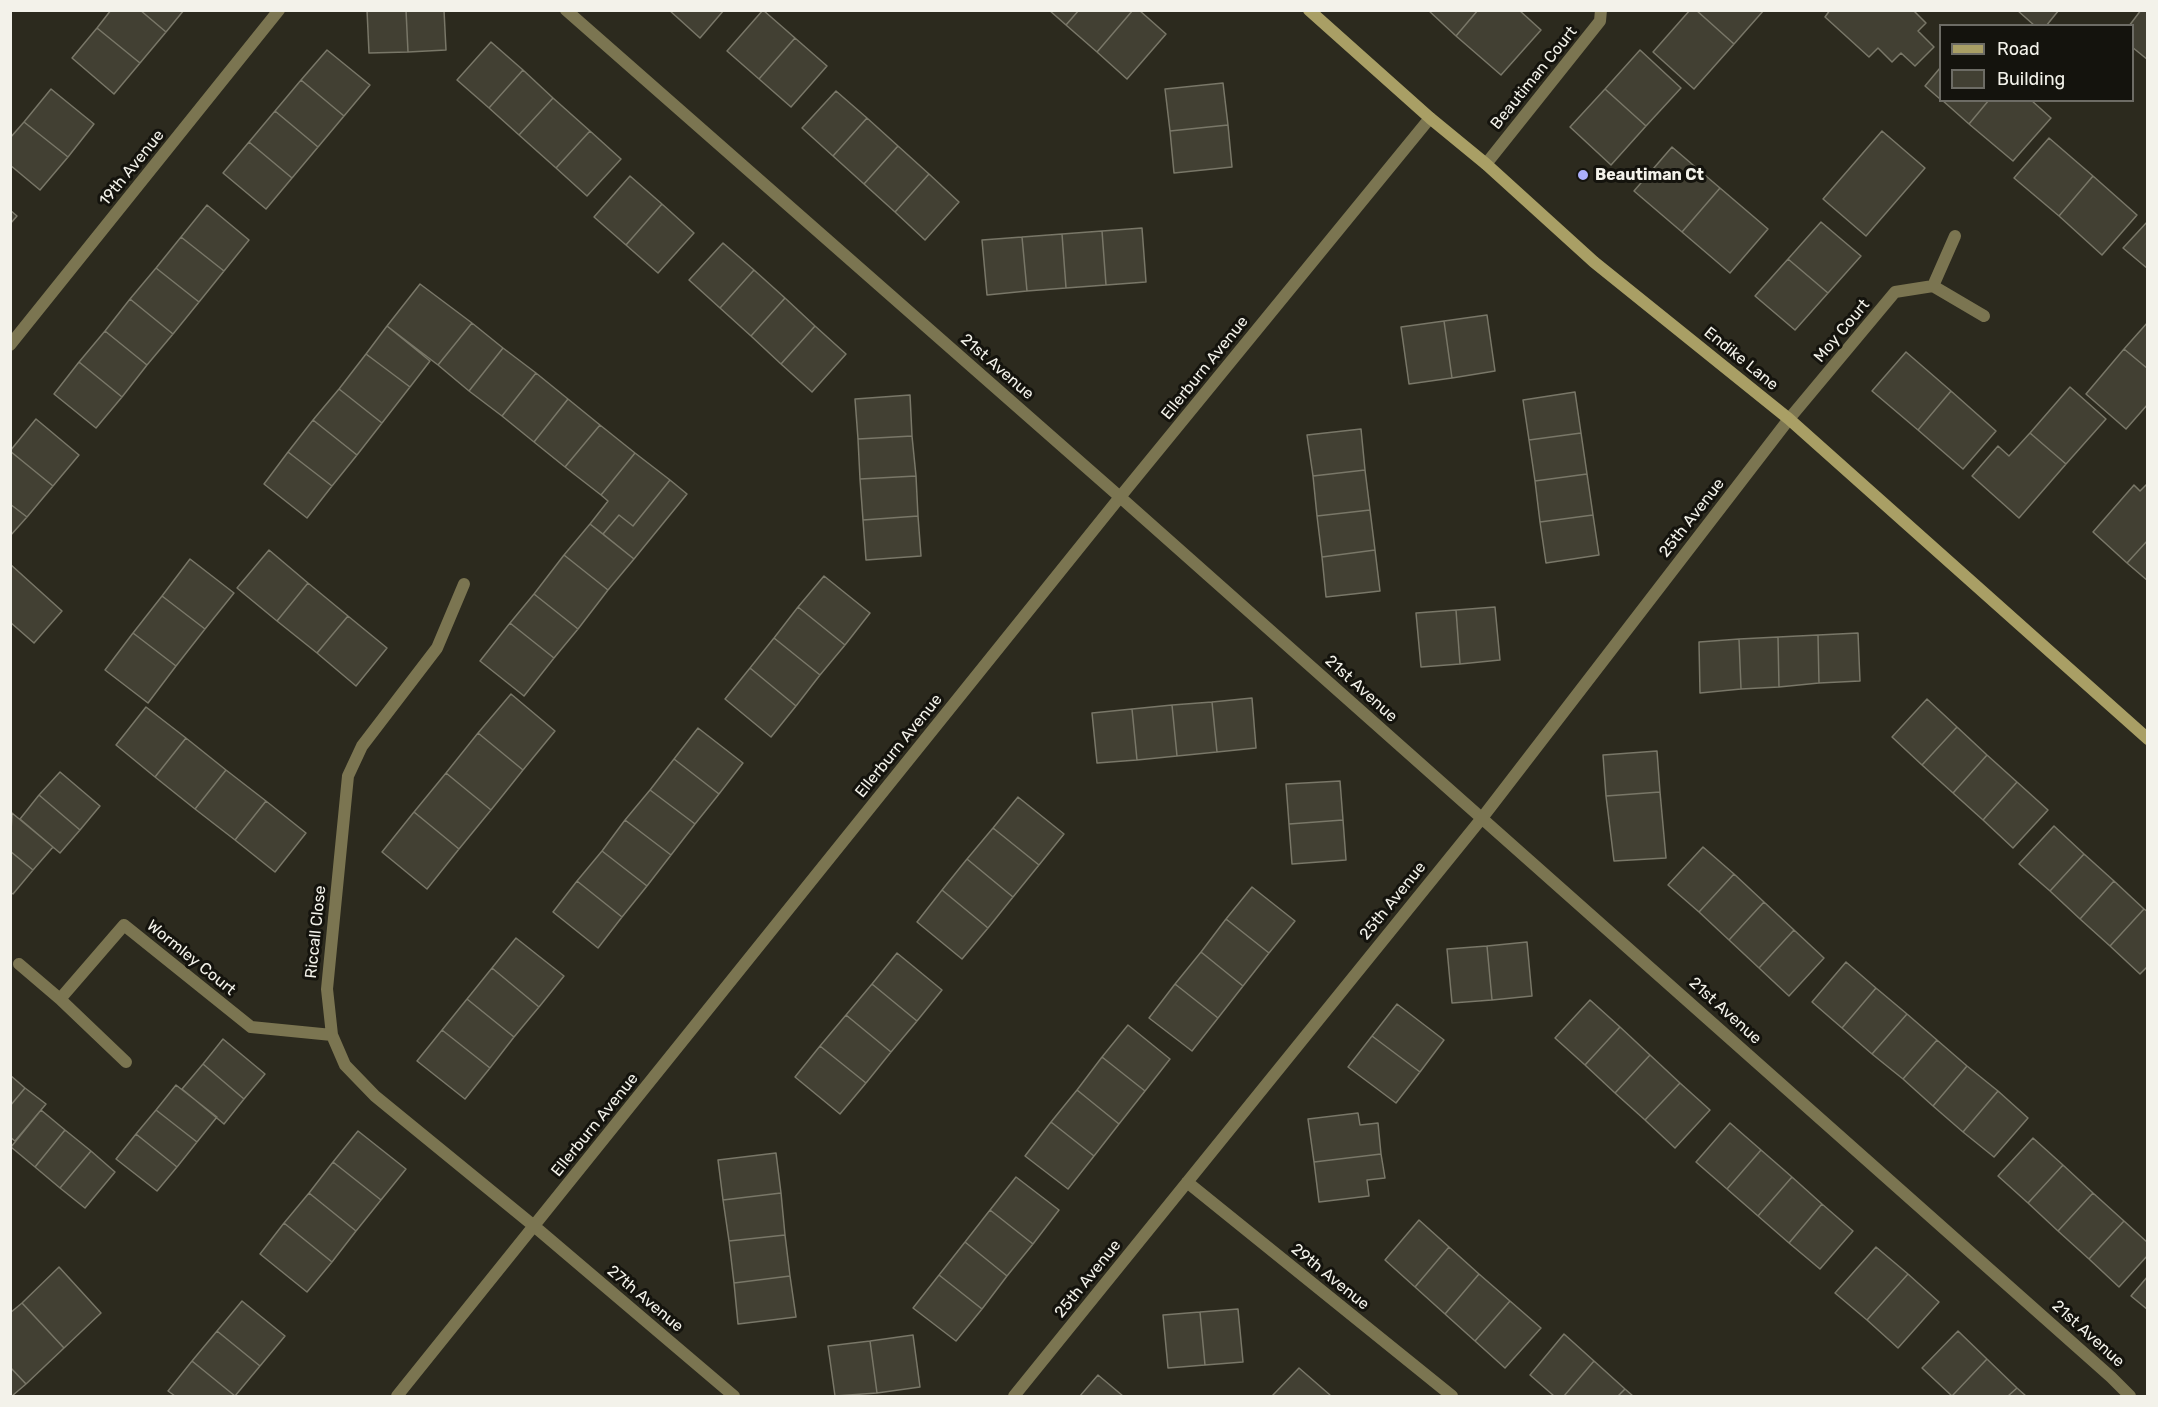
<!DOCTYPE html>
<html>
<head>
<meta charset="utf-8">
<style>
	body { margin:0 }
	#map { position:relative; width:2158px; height:1407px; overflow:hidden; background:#2c2a1e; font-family:Rubik,sans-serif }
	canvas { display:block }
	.frame { position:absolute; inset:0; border:12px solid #f3f2ea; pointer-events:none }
	.legend { position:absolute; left:1939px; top:24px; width:195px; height:78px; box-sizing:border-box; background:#14130d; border:2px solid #6d6c65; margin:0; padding:8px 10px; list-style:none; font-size:18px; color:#f3f2ea }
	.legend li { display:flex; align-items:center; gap:12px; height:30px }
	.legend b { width:30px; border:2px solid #6d6c65 }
</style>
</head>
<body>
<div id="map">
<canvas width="2158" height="1407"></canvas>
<div class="frame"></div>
<ul class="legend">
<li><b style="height:8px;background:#a99f65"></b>Road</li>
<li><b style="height:16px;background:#424033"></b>Building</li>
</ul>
</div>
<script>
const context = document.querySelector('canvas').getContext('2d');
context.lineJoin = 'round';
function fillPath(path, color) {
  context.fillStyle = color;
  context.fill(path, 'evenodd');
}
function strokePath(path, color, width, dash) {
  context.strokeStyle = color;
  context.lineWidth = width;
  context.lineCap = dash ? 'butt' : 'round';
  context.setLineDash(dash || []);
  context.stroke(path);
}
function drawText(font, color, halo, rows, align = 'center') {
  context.font = font + ' Rubik,sans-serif';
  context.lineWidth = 6;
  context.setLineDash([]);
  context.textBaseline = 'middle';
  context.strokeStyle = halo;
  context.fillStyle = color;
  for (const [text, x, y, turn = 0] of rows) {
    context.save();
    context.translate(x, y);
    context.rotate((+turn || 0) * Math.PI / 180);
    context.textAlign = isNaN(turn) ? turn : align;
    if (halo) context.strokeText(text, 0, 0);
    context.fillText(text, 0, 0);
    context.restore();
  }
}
const building = new Path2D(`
	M 111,10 L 140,10 L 166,32 L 140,63 L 97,28 Z
	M 140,10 L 184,10 L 166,32 Z
	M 367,10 L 406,10 L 408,52 L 369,53 Z
	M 406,10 L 444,10 L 446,50 L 408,52 Z
	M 669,10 L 724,10 L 700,38 Z
	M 763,10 L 795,38 L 759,79 L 727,51 Z
	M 1049,10 L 1079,10 L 1066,25 Z
	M 1079,10 L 1133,10 L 1097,52 L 1066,25 Z
	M 1133,10 L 1139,10 L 1166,34 L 1127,79 L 1097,52 Z
	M 1428,10 L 1478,10 L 1456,36 Z
	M 1478,10 L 1519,10 L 1541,30 L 1501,75 L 1456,36 Z
	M 1690,10 L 1696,10 L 1734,44 L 1694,89 L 1653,52 Z
	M 1696,10 L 1764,10 L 1734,44 Z
	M 1830,10 L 1913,10 L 1926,23 L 1918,31 L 1934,47 L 1915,66 L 1901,53 L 1892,62 L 1878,48 L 1869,57 L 1825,17 Z
	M 2017,10 L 2059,10 L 2046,26 L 2035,26 Z
	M 2141,10 L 2148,10 L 2148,60 L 2132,47 L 2132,26 L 2129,26 Z
	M 97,28 L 140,63 L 114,94 L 72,58 Z
	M 795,38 L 827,66 L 791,107 L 759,79 Z
	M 491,42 L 523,70 L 489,108 L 457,80 Z
	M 327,50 L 370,85 L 344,116 L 301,80 Z
	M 1640,50 L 1681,88 L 1646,126 L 1605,89 Z
	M 1940,68 L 1940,99 L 1925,86 Z
	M 523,70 L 553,98 L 519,135 L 489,108 Z
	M 301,80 L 344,116 L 318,147 L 275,111 Z
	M 1223,83 L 1228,125 L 1170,131 L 1165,89 Z
	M 51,89 L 94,124 L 68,157 L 24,122 Z
	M 1605,89 L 1646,126 L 1611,165 L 1570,127 Z
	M 836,91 L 867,118 L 833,156 L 802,128 Z
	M 553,98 L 590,131 L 556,168 L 519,135 Z
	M 1942,100 L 1989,100 L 1969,124 Z
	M 1989,100 L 2031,100 L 2051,118 L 2013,161 L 1969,124 Z
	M 275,111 L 318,147 L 292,178 L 249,142 Z
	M 867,118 L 898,146 L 864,184 L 833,156 Z
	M 24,122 L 68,157 L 40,190 L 10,165 L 10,138 Z
	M 1228,125 L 1232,167 L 1174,173 L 1170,131 Z
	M 590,131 L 621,159 L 587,196 L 556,168 Z
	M 1882,131 L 1925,168 L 1866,236 L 1823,199 Z
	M 2049,138 L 2093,176 L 2059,216 L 2014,178 Z
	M 249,142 L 292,178 L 266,209 L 223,173 Z
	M 898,146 L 929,174 L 895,212 L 864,184 Z
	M 1672,147 L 1720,188 L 1682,232 L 1634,191 Z
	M 929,174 L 959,202 L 925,240 L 895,212 Z
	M 630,176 L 662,204 L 626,245 L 594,217 Z
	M 2093,176 L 2137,215 L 2102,255 L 2059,216 Z
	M 1720,188 L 1768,229 L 1730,273 L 1682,232 Z
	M 662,204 L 694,233 L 658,273 L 626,245 Z
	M 207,205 L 249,240 L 224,271 L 181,237 Z
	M 10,210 L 17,216 L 10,224 Z
	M 2148,221 L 2148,269 L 2123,248 Z
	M 1821,222 L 1861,256 L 1828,293 L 1788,259 Z
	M 1142,228 L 1146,282 L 1106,285 L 1102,231 Z
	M 1102,231 L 1106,285 L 1066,288 L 1062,234 Z
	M 1062,234 L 1066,288 L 1027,291 L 1022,237 Z
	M 181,237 L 224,271 L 199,302 L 156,268 Z
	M 1022,237 L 1027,291 L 987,295 L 982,240 Z
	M 723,243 L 754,270 L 720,308 L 689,280 Z
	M 1788,259 L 1828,293 L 1795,330 L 1755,296 Z
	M 156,268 L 199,302 L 173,334 L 130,299 Z
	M 754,270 L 785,298 L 751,336 L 720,308 Z
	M 420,284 L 472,323 L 438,365 L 387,326 Z
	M 785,298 L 815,326 L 781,364 L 751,336 Z
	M 130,299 L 173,334 L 147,365 L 105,331 Z
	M 1487,315 L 1495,371 L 1452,378 L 1444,321 Z
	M 1444,321 L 1452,378 L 1409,384 L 1401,327 Z
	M 2148,322 L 2148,369 L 2124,349 Z
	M 472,323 L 503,348 L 469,391 L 438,365 Z
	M 387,326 L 430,361 L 410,387 L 366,354 Z
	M 815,326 L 846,354 L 812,392 L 781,364 Z
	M 105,331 L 147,365 L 122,397 L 79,362 Z
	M 503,348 L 536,373 L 502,416 L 469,391 Z
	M 2124,349 L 2148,369 L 2148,404 L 2126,429 L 2086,394 Z
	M 1906,352 L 1951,391 L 1918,430 L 1872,391 Z
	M 366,354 L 410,387 L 382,423 L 339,389 Z
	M 79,362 L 122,397 L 96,428 L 54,394 Z
	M 536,373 L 568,399 L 534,442 L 502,416 Z
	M 2070,387 L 2106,419 L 2066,464 L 2030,433 Z
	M 339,389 L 382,423 L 357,455 L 313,420 Z
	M 1951,391 L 1996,431 L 1963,469 L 1918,430 Z
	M 1575,392 L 1581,433 L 1529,440 L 1523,400 Z
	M 910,395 L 912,436 L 858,439 L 855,399 Z
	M 568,399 L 600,425 L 565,467 L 534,442 Z
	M 36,419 L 79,455 L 53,486 L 10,451 Z
	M 313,420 L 357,455 L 332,486 L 288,452 Z
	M 600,425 L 635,453 L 601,495 L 565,467 Z
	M 1361,429 L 1365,470 L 1313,476 L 1307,435 Z
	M 1581,433 L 1587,474 L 1535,481 L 1529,440 Z
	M 2030,433 L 2066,464 L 2019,518 L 1972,476 L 1998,446 L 2009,456 Z
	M 912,436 L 916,476 L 860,479 L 858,439 Z
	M 10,451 L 53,486 L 27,517 L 10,504 Z
	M 288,452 L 332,486 L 307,518 L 264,484 Z
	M 635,453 L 670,480 L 633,526 L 619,515 L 603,534 L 590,524 L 608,501 L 601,495 Z
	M 1365,470 L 1370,510 L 1317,516 L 1313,476 Z
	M 1587,474 L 1593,515 L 1540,522 L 1535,481 Z
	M 916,476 L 918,516 L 863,520 L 860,479 Z
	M 670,480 L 687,494 L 634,559 L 603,534 L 619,515 L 633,526 Z
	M 2148,483 L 2148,540 L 2127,563 L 2093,532 L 2134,485 L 2140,491 Z
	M 10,504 L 27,517 L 10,536 Z
	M 1370,510 L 1375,550 L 1322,557 L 1317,516 Z
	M 1593,515 L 1599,555 L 1546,563 L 1540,522 Z
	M 918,516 L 921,556 L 866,560 L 863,520 Z
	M 590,524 L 634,559 L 608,590 L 564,555 Z
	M 2148,540 L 2148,581 L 2127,563 Z
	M 269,550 L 308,583 L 277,621 L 237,588 Z
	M 1375,550 L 1380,591 L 1326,597 L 1322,557 Z
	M 564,555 L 608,590 L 578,629 L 534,594 Z
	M 190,559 L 234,593 L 205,629 L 162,596 Z
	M 10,564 L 62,611 L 34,643 L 10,622 Z
	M 824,576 L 870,613 L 845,645 L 798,607 Z
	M 308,583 L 348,616 L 317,653 L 277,621 Z
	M 534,594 L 578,629 L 554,658 L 510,623 Z
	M 162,596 L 205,629 L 176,666 L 133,633 Z
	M 798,607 L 845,645 L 820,675 L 774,638 Z
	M 1495,607 L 1500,660 L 1460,664 L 1456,610 Z
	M 1456,610 L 1460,664 L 1421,667 L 1416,613 Z
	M 348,616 L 387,648 L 356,686 L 317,653 Z
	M 510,623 L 554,658 L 524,696 L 480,661 Z
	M 133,633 L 176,666 L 148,703 L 105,670 Z
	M 1858,633 L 1860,681 L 1819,683 L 1818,635 Z
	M 1818,635 L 1819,683 L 1779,687 L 1778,637 Z
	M 1778,637 L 1779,687 L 1741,689 L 1739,639 Z
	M 774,638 L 820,675 L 796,706 L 750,668 Z
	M 1739,639 L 1741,689 L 1700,693 L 1699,642 Z
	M 750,668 L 796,706 L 771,737 L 725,699 Z
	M 511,694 L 555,731 L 523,770 L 478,733 Z
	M 1252,698 L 1256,748 L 1217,752 L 1212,702 Z
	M 1927,699 L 1957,727 L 1922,765 L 1892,737 Z
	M 1212,702 L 1217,752 L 1177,756 L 1172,705 Z
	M 1172,705 L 1177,756 L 1137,760 L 1132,709 Z
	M 146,707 L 186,738 L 155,777 L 116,745 Z
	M 1132,709 L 1137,760 L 1097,763 L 1092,713 Z
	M 1957,727 L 1987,755 L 1953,793 L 1922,765 Z
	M 698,728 L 743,763 L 719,794 L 674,759 Z
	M 478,733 L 523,770 L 491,810 L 446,773 Z
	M 186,738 L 226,770 L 195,809 L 155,777 Z
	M 1657,751 L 1660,792 L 1606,796 L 1603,755 Z
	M 1987,755 L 2017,782 L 1983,820 L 1953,793 Z
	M 674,759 L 719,794 L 695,824 L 650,790 Z
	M 226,770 L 266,801 L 235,840 L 195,809 Z
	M 60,772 L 100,806 L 80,830 L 39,795 Z
	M 446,773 L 491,810 L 459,849 L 414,812 Z
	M 1340,781 L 1343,820 L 1289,824 L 1286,784 Z
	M 2017,782 L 2048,810 L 2013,848 L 1983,820 Z
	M 650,790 L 695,824 L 671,855 L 625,820 Z
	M 1660,792 L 1666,858 L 1614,861 L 1606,796 Z
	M 39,795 L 80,830 L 60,853 L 20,819 Z
	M 1018,797 L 1064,834 L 1039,865 L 993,828 Z
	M 266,801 L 306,833 L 275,872 L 235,840 Z
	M 414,812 L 459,849 L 427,889 L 382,852 Z
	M 12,813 L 53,847 L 33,870 L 10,851 Z
	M 625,820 L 671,855 L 647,886 L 602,851 Z
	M 1343,820 L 1346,860 L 1292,864 L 1289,824 Z
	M 2054,826 L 2084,854 L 2050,891 L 2019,864 Z
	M 993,828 L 1039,865 L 1013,897 L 967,859 Z
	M 1703,847 L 1734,874 L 1699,912 L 1668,885 Z
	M 10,851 L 33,870 L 13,894 L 10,892 Z
	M 602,851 L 647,886 L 622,917 L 577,881 Z
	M 2084,854 L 2114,881 L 2080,919 L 2050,891 Z
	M 967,859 L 1013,897 L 988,928 L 942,890 Z
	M 1734,874 L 1764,902 L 1729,940 L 1699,912 Z
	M 577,881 L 622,917 L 598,948 L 553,912 Z
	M 2114,881 L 2144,909 L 2110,946 L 2080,919 Z
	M 1252,887 L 1295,921 L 1269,953 L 1226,919 Z
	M 942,890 L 988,928 L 962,959 L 917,922 Z
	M 1764,902 L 1794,930 L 1759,968 L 1729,940 Z
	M 2144,909 L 2148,912 L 2148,966 L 2140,974 L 2110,946 Z
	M 1226,919 L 1269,953 L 1243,986 L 1201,952 Z
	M 1794,930 L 1824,958 L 1789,996 L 1759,968 Z
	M 516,938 L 564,976 L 539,1007 L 492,968 Z
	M 1527,942 L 1532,996 L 1492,1000 L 1487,946 Z
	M 1487,946 L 1492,1000 L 1452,1003 L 1447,949 Z
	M 1201,952 L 1243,986 L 1218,1018 L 1175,984 Z
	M 897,953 L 942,990 L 917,1021 L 872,984 Z
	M 1846,962 L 1876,988 L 1842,1028 L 1812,1002 Z
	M 492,968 L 539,1007 L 514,1037 L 467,999 Z
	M 872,984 L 917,1021 L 891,1052 L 846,1015 Z
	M 1175,984 L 1218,1018 L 1192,1051 L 1149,1018 Z
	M 1876,988 L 1907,1014 L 1872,1054 L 1842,1028 Z
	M 467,999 L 514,1037 L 490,1068 L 442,1030 Z
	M 1590,1000 L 1620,1027 L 1585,1065 L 1555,1038 Z
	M 1397,1004 L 1444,1040 L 1420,1072 L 1372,1036 Z
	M 1907,1014 L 1937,1040 L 1903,1079 L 1872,1054 Z
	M 846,1015 L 891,1052 L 866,1083 L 820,1046 Z
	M 1128,1025 L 1170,1059 L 1145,1091 L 1102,1057 Z
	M 1620,1027 L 1650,1055 L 1615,1093 L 1585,1065 Z
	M 442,1030 L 490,1068 L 465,1099 L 417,1061 Z
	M 1372,1036 L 1420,1072 L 1396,1103 L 1348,1067 Z
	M 223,1039 L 265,1074 L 244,1099 L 203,1064 Z
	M 1937,1040 L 1967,1066 L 1933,1106 L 1903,1079 Z
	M 820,1046 L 866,1083 L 840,1114 L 795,1077 Z
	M 1650,1055 L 1680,1083 L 1645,1120 L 1615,1093 Z
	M 1102,1057 L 1145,1091 L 1119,1124 L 1077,1090 Z
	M 203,1064 L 244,1099 L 224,1124 L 182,1089 Z
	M 1967,1066 L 1998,1091 L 1963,1132 L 1933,1106 Z
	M 10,1075 L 25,1088 L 10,1106 Z
	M 1680,1083 L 1710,1110 L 1675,1148 L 1645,1120 Z
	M 176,1085 L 217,1117 L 197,1142 L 156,1110 Z
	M 25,1088 L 46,1104 L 15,1141 L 10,1137 L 10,1106 Z
	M 1077,1090 L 1119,1124 L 1094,1156 L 1051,1122 Z
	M 1998,1091 L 2028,1118 L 1994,1157 L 1963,1132 Z
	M 41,1110 L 65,1130 L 35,1167 L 11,1147 Z
	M 156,1110 L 197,1142 L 177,1167 L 136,1134 Z
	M 1358,1113 L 1360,1125 L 1378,1123 L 1381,1154 L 1314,1162 L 1308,1119 Z
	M 1051,1122 L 1094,1156 L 1068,1189 L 1025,1156 Z
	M 1730,1123 L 1761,1150 L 1727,1189 L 1696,1162 Z
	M 65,1130 L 91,1151 L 60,1188 L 35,1167 Z
	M 358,1131 L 406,1169 L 381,1200 L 333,1162 Z
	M 136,1134 L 177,1167 L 157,1191 L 116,1159 Z
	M 2033,1138 L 2063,1165 L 2028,1203 L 1998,1176 Z
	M 1761,1150 L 1792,1177 L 1758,1216 L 1727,1189 Z
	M 91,1151 L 115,1172 L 85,1208 L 60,1188 Z
	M 776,1153 L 781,1193 L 723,1200 L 718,1160 Z
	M 1381,1154 L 1385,1178 L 1367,1180 L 1369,1196 L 1319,1202 L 1314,1162 Z
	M 333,1162 L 381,1200 L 356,1231 L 309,1193 Z
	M 2063,1165 L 2093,1193 L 2058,1231 L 2028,1203 Z
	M 1016,1177 L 1059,1210 L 1033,1244 L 990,1210 Z
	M 1792,1177 L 1822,1204 L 1789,1243 L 1758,1216 Z
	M 309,1193 L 356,1231 L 332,1262 L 284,1223 Z
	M 781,1193 L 785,1235 L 729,1241 L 723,1200 Z
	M 2093,1193 L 2124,1221 L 2089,1259 L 2058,1231 Z
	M 1822,1204 L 1853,1231 L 1820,1269 L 1789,1243 Z
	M 990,1210 L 1033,1244 L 1007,1276 L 965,1242 Z
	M 1419,1220 L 1449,1247 L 1415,1287 L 1385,1260 Z
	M 2124,1221 L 2148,1243 L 2148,1255 L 2119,1287 L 2089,1259 Z
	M 284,1223 L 332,1262 L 307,1292 L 260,1254 Z
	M 785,1235 L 790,1276 L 734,1283 L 729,1241 Z
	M 965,1242 L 1007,1276 L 982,1309 L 939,1275 Z
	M 1449,1247 L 1479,1274 L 1445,1314 L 1415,1287 Z
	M 1876,1247 L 1908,1274 L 1867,1320 L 1835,1293 Z
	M 59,1267 L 101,1313 L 64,1348 L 22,1303 Z
	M 1479,1274 L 1510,1301 L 1475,1341 L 1445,1314 Z
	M 1908,1274 L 1939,1302 L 1898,1348 L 1867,1320 Z
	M 939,1275 L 982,1309 L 956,1341 L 913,1308 Z
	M 790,1276 L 796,1317 L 738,1324 L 734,1283 Z
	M 2148,1276 L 2148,1310 L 2131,1296 Z
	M 242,1301 L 285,1336 L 260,1366 L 217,1331 Z
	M 1510,1301 L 1541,1328 L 1505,1368 L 1475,1341 Z
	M 22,1303 L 64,1348 L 26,1384 L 10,1367 L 10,1313 Z
	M 1238,1309 L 1243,1362 L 1205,1365 L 1200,1312 Z
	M 1200,1312 L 1205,1365 L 1168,1368 L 1163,1315 Z
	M 217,1331 L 260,1366 L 235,1396 L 192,1361 Z
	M 1958,1331 L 1987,1359 L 1952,1396 L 1922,1368 Z
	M 1564,1334 L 1594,1361 L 1564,1396 L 1554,1396 L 1530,1375 Z
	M 913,1335 L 920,1387 L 877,1393 L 870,1341 Z
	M 870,1341 L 877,1393 L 835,1396 L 828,1346 Z
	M 1987,1359 L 2017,1388 L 2008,1396 L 1952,1396 Z
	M 192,1361 L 235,1396 L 175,1396 L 168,1391 Z
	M 1594,1361 L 1625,1389 L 1618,1396 L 1564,1396 Z
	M 10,1367 L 26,1384 L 12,1396 L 10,1396 Z
	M 1299,1368 L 1330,1395 L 1329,1396 L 1272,1396 Z
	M 1098,1375 L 1123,1396 L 1080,1396 Z
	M 2017,1388 L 2026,1396 L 2008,1396 Z
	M 1625,1389 L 1633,1396 L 1618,1396 Z`);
fillPath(building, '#424033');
strokePath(building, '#797768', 1.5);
strokePath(new Path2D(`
	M 566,10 L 1120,497 L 2111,1377 L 2130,1396
	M 1486,164 L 1600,21 L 1601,10
	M 1955,236 L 1933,286 L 1984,316
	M 10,345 L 279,10
	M 464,584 L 437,648 L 362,746 L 348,776 L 327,989 L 332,1035 L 345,1065 L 375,1096 L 534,1226 L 734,1396
	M 19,964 L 60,999 L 126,1062
	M 60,999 L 124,925 L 251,1027 L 332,1035
	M 1187,1182 L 1452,1396
	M 397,1396 L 1120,497 L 1430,118
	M 1014,1396 L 1482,818 L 1789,419 L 1895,292 L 1933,286`), '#7b7551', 12);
strokePath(new Path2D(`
	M 1309,10 L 1430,118 L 1486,164 L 1594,262 L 1789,419 L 2148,739`), '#a99f65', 12);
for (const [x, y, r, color] of [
	[1583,175,6,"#abaffb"]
]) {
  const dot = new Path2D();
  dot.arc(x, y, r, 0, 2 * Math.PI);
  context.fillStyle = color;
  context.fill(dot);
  strokePath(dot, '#14130d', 2);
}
drawText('16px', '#f3f2ea', '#14130d', [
	["Beautiman Court",1534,78,-51],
	["19th Avenue",132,168,-51],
	["Moy Court",1842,331,-50],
	["Endike Lane",1741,359,39],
	["21st Avenue",997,367,41],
	["Ellerburn Avenue",1205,368,-51],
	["25th Avenue",1692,518,-52],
	["21st Avenue",1361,689,42],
	["Ellerburn Avenue",899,746,-51],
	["25th Avenue",1393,901,-51],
	["Riccall Close",316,932,-84],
	["Wormley Court",191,958,39],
	["21st Avenue",1725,1011,42],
	["Ellerburn Avenue",595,1125,-51],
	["29th Avenue",1330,1277,39],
	["25th Avenue",1088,1279,-51],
	["27th Avenue",645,1299,40],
	["21st Avenue",2088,1334,42]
]);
drawText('bold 16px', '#f3f2ea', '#14130d', [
	["Beautiman Ct",1595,175]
], 'left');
</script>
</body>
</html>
